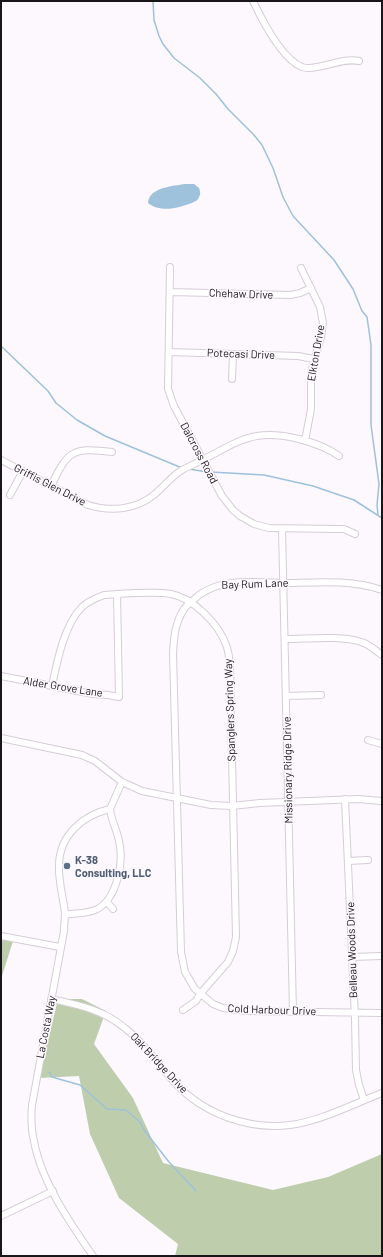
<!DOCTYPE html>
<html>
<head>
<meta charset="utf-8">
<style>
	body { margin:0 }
	#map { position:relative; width:383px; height:1257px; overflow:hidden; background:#fdf7fe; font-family:Barlow,sans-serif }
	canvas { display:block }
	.frame { position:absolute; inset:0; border:2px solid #181618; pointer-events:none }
</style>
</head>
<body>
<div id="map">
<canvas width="383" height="1257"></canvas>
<div class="frame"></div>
</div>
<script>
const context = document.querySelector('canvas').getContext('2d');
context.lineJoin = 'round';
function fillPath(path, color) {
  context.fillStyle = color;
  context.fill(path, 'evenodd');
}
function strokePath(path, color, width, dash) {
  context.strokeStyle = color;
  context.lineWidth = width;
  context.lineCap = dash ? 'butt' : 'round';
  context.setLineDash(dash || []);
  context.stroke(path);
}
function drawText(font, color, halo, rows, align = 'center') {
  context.font = font + ' Barlow,sans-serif';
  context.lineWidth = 3;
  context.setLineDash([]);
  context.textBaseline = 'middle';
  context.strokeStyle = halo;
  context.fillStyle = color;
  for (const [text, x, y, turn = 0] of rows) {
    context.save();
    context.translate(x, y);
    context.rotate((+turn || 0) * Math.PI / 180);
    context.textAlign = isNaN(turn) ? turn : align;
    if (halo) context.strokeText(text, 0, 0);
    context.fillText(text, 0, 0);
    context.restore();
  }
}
fillPath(new Path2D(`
	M 1,936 L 14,938 L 1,979 Z
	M 58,999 L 82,999 L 106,1011 L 94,1044 L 133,1098 L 163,1163 L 273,1190 L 328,1177 L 382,1154 L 382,1256 L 175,1256 L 178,1244 L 119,1198 L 90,1134 L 79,1076 L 39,1078 Z`), '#becead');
fillPath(new Path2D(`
	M 185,184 L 194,184 L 199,188 C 200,191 201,194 199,197 C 198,201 195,201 192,203 C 178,208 161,213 148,203 C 149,187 174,186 185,184 Z`), '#9ec1dc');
strokePath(new Path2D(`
	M 153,1 L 154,20 L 159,36 L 163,44 L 174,58 L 200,78 L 216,94 L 228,109 L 254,135 L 262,145 L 273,168 L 283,197 L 293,216 L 334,260 L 353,289 L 362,311 L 367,317 L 371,345 L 371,425 L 379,484 L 377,505 L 378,515
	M 1,346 L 48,391 L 56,403 L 77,420 L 105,436 L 182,468
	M 189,469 L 207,472
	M 211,472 L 264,475 L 313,486 L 354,500 L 382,518
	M 49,1072 L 52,1077 L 80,1085 L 107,1109 L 126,1110 L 140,1122 L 144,1130 L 169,1162 L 196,1191`), '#9ec1dc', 1.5);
const minor = new Path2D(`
	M 253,1 C 262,20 282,59 302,67 C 306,69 312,68 317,67 C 331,65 345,58 359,61
	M 170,267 L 168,389 L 174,406 L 222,496 L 233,510 L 240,516 L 254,524 L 269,528 L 338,529 L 344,529 L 355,534
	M 301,268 L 320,307 L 323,323 L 321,337 L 311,372 L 311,409 L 305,441
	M 170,292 L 291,295 L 300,293 L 311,288
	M 169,352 L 298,356 L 314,359
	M 232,379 L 233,354
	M 1,460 L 88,505 C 111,512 136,510 155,494 C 164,486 172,476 182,470 C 189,466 197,463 204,459 C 221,451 238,439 257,436 C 282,432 319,442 339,456
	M 51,486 C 68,450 73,447 112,452
	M 10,495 L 23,471
	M 282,529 L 293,1012
	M 382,590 C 353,580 322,582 291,583 C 258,583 218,575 192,601 C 190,603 186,606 184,609 C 175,623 174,637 173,653 L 181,952 L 185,972 L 195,989 L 213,1004 L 223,1008 L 246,1011 L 382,1013
	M 285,639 C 306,639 342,635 361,642 C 369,644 375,650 382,655
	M 1,676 L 93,694 L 108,695 L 119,697 L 117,594
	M 52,686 C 57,662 64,625 82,607 C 88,601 96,598 104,595 C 122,594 154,591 171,594 C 193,598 219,624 226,645 C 229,651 229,659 230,666 L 236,937 L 233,951 L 228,962 L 200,994 L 196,1001 L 183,1010
	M 286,696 L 321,695
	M 1,738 L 82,755 L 95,761 L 122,782 L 142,791 L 211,805 L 232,806 L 260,803 L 358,799 L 382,801
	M 368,740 L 382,744
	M 345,799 L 355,1019 L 356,1070 L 359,1085 L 364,1100
	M 348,861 L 368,860
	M 107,902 L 113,909
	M 65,915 C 74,913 86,914 95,910 C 117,901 124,862 119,841 C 117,830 111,820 110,809 L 122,782
	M 1,936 L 60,947
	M 352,957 L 382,956
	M 51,999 C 79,1005 104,1010 126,1029 C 145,1044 159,1065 175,1083 C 204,1114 248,1130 290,1125 C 321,1121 353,1104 382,1093
	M 1,1216 L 53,1191
	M 93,1256 C 70,1223 41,1181 34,1141 C 31,1129 31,1117 32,1105 L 64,931 C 64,925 65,919 65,913 C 63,896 58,880 59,864 C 60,835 83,815 110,809`);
strokePath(minor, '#d4ced5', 8);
strokePath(minor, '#fff', 6);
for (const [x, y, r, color] of [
	[67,866,4,"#5c6f8a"]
]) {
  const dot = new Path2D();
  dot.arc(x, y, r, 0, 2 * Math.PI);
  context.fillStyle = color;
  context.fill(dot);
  strokePath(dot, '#fdf7fe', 1.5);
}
drawText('11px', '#181618', '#fdf7fe', [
	["Chehaw Drive",241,294,2],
	["Elkton Drive",316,353,-80],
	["Potecasi Drive",241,354,2],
	["Dalcross Road",199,453,62],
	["Griffis Glen Drive",50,485,27],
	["Bay Rum Lane",255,584,-2],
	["Alder Grove Lane",63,687,9],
	["Spanglers Spring Way",230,710,-92],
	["Missionary Ridge Drive",288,770,-91],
	["Belleau Woods Drive",352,950,-92],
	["Cold Harbour Drive",272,1010,2],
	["La Costa Way",46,1027,-79],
	["Oak Bridge Drive",159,1063,47]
]);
drawText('bold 11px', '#4e5e75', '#fdf7fe', [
	["K-38",75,860],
	["Consulting, LLC",75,873]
], 'left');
</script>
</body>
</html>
